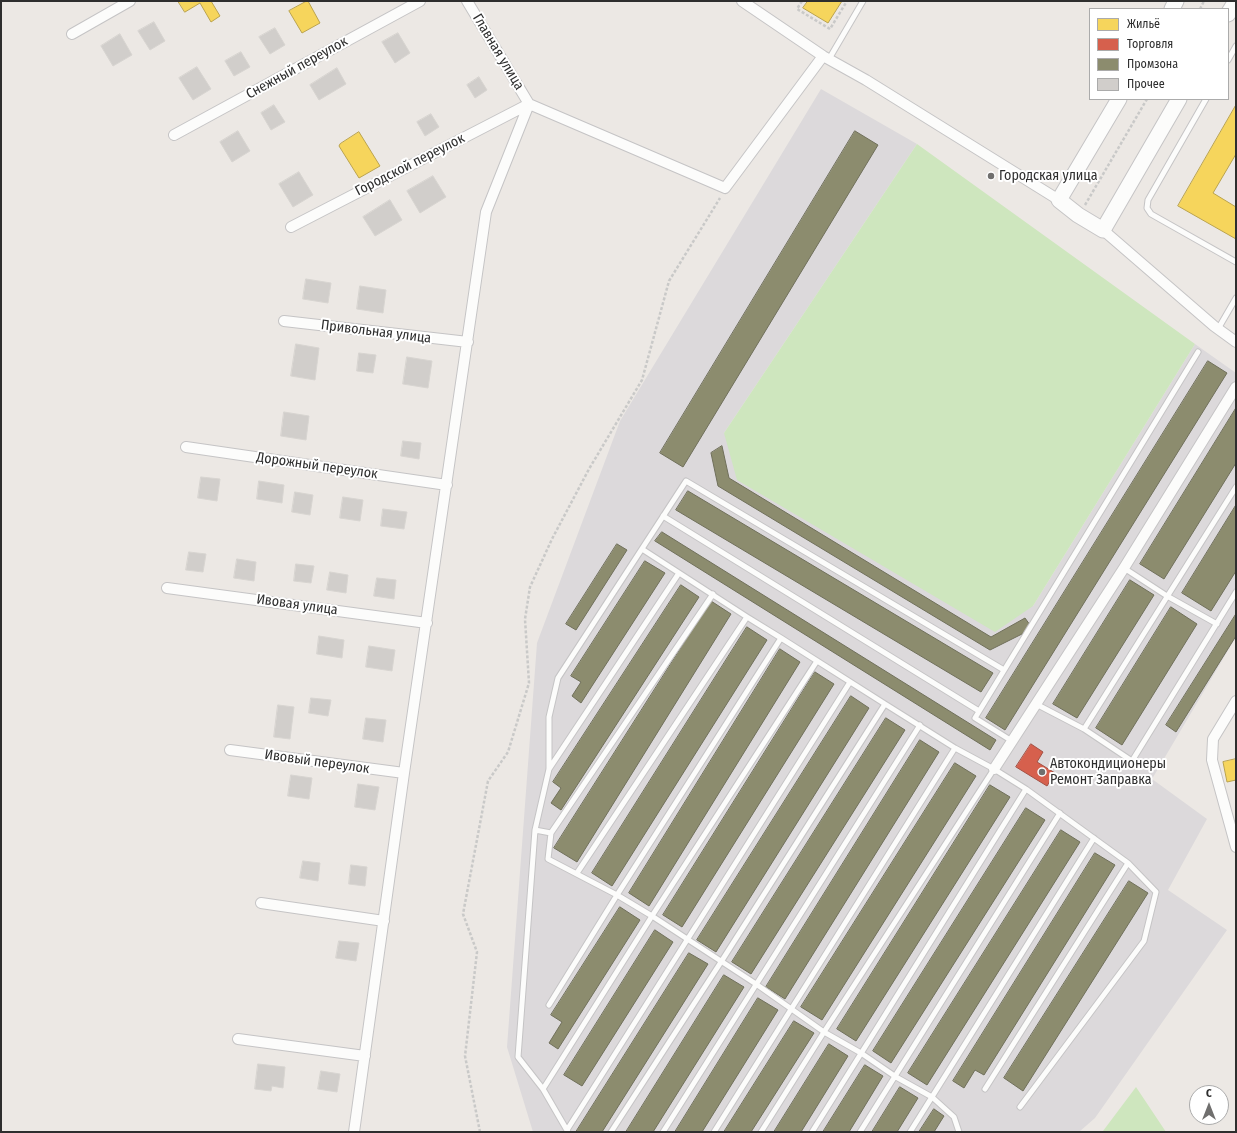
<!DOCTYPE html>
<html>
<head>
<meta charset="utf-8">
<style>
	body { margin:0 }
	#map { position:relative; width:1237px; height:1133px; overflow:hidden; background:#ece8e4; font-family:"Fira Sans Condensed",sans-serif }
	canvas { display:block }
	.frame { position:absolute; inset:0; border:2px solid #2e2e2e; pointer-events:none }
	.legend { position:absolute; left:1089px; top:8px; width:140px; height:92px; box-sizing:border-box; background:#fff; border:1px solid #ababab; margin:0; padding:5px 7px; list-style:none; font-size:12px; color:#2e2e2e }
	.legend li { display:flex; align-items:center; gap:8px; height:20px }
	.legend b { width:20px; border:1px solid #ababab }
	.north { position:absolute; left:1189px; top:1085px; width:40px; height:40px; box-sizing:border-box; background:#fff; border:1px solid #ababab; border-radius:50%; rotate:0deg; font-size:11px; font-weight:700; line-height:16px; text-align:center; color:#2e2e2e }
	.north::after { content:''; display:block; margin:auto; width:14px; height:18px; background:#706f6e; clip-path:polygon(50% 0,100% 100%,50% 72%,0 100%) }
</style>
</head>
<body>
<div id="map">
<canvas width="1237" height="1133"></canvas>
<div class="frame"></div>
<ul class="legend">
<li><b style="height:11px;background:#f6d55c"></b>Жильё</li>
<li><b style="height:11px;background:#d6604d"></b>Торговля</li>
<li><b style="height:11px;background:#8c8c6e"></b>Промзона</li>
<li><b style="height:11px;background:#d1cecb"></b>Прочее</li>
</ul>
<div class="north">С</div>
</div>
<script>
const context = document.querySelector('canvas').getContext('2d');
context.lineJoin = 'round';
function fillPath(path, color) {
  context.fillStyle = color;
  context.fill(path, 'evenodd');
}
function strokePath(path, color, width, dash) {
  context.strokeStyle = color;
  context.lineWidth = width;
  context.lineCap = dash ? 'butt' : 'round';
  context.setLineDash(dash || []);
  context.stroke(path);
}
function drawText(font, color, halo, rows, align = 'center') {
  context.font = font + ' "Fira Sans Condensed",sans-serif';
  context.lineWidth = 4;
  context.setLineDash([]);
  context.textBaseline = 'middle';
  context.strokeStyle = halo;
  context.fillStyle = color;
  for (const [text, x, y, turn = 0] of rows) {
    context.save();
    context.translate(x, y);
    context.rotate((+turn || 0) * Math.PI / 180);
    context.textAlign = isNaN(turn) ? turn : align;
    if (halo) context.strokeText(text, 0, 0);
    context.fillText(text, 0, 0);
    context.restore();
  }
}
fillPath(new Path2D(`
	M 821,89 L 917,144 L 724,433 L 1033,606 L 1195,344 L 1236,373 L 1236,637 L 1152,779 L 1207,819 L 1168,890 L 1227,930 L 1095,1118 L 1079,1132 L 533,1132 L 507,1047 L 537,643 L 620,421 Z`), '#dcd9db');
fillPath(new Path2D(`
	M 917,144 L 1195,344 L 1033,606 L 995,632 L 737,480 L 724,433 Z
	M 1136,1087 L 1166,1132 L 1102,1132 L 1103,1131 Z`), '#cee6be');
const homes = new Path2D(`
	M 178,1 L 211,1 L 220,16 L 211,22 L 200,3 L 185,12 Z
	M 307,1 L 308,1 L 320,23 L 302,33 L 289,11 Z
	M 808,1 L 842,1 L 828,23 L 803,8 Z
	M 1236,105 L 1236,154 L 1213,193 L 1236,207 L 1236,239 L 1178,206 Z
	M 359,132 L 380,166 L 359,178 L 339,146 L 340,144 Z
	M 1236,759 L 1236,780 L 1227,782 L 1223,762 Z`);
fillPath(homes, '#f6d55c');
strokePath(homes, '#baa34e', 1);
const shops = new Path2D(`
	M 1031,744 L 1043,752 L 1037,762 L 1055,773 L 1047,786 L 1016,767 Z`);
fillPath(shops, '#d6604d');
strokePath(shops, '#a45144', 1);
const industry = new Path2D(`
	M 855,131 L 878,145 L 683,467 L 660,453 Z
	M 1208,361 L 1227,373 L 1005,730 L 986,718 Z
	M 1236,408 L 1236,463 L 1164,579 L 1140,564 Z
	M 722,446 L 729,478 L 991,637 L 1025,618 L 1030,625 L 1022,634 L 990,650 L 718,486 L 711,453 Z
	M 688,491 L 993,673 L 981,692 L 676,510 Z
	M 1236,505 L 1236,571 L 1211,611 L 1182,593 Z
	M 662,532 L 996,740 L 990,750 L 655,541 Z
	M 617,544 L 627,550 L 576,630 L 566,624 Z
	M 645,561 L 665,573 L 581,703 L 572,696 L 581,682 L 571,676 Z
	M 1130,580 L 1154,595 L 1077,718 L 1053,704 Z
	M 681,585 L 699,597 L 561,810 L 551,803 L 561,788 L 553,782 Z
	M 711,601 L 731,614 L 577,862 L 554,848 Z
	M 1171,607 L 1197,624 L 1122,745 L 1096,728 Z
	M 1236,614 L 1236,636 L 1176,732 L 1166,725 Z
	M 747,627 L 767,640 L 612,886 L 592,873 Z
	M 780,649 L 800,662 L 649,906 L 629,893 Z
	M 815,672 L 834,684 L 682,927 L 663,915 Z
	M 851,696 L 869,708 L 716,952 L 697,940 Z
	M 886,718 L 905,730 L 751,974 L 732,962 Z
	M 920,740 L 939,752 L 785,999 L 766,987 Z
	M 955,763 L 976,776 L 822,1020 L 801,1007 Z
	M 990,785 L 1010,797 L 856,1041 L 837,1029 Z
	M 1026,808 L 1045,820 L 891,1063 L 873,1051 Z
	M 1061,830 L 1080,842 L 927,1085 L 908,1073 Z
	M 1095,853 L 1115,865 L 984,1075 L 975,1070 L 964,1088 L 953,1081 Z
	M 1129,881 L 1148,893 L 1023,1091 L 1004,1078 Z
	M 620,907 L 640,920 L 558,1049 L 549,1043 L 562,1022 L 551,1015 Z
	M 655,930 L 673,942 L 582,1086 L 564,1075 Z
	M 689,953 L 708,964 L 602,1132 L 576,1132 Z
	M 724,975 L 744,987 L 653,1132 L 626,1132 Z
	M 758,998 L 778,1010 L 702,1132 L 675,1132 Z
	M 794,1021 L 814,1033 L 751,1132 L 724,1132 Z
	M 829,1044 L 848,1056 L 801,1132 L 774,1132 Z
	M 865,1065 L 883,1076 L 849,1132 L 823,1132 Z
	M 900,1087 L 918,1098 L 897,1132 L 872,1132 Z
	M 934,1109 L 944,1116 L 934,1132 L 919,1132 Z`);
fillPath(industry, '#8c8c6e');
strokePath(industry, '#70705b', 1);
const building = new Path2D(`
	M 154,22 L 165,41 L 150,50 L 138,31 Z
	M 275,28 L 285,45 L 270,54 L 259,37 Z
	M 398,33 L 410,53 L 395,63 L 382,42 Z
	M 120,34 L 132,55 L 113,66 L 101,46 Z
	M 241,52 L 250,67 L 234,76 L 225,61 Z
	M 197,67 L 211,89 L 193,100 L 179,78 Z
	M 337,68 L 346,84 L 319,100 L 310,85 Z
	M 479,77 L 487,90 L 475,98 L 467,85 Z
	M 274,105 L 285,122 L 271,130 L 261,113 Z
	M 431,114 L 439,127 L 425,136 L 417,122 Z
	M 238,131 L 250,151 L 232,162 L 220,142 Z
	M 299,172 L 313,195 L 293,207 L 279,184 Z
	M 433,176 L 446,197 L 420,213 L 407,191 Z
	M 390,200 L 402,220 L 375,236 L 363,217 Z
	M 306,279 L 331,283 L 328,303 L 303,299 Z
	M 360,286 L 386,290 L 383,313 L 357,309 Z
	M 296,344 L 319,348 L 315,380 L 291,376 Z
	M 359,353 L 376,355 L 373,373 L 357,371 Z
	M 407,357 L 432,361 L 428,388 L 403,384 Z
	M 284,412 L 309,416 L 306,440 L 281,436 Z
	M 403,441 L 421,443 L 419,459 L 401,456 Z
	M 201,477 L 220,479 L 217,501 L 198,498 Z
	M 259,481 L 284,485 L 282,503 L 257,499 Z
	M 295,492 L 313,495 L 310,515 L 292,512 Z
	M 343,497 L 363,500 L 360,521 L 340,518 Z
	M 383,509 L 407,512 L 404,529 L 381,526 Z
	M 189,552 L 206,554 L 203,572 L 186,570 Z
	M 237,559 L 256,562 L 254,581 L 234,578 Z
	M 296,564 L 314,566 L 311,583 L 294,581 Z
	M 330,572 L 348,575 L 346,593 L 327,590 Z
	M 377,578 L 396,580 L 394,599 L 374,596 Z
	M 319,636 L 344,640 L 342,658 L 317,654 Z
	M 369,646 L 395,650 L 392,671 L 366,667 Z
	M 311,698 L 331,700 L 328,716 L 309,713 Z
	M 278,705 L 294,707 L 290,739 L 274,737 Z
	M 366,718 L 386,720 L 383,742 L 363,739 Z
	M 291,775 L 312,778 L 309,799 L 288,796 Z
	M 358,784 L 379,787 L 375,810 L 355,807 Z
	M 303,861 L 320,863 L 318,881 L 300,878 Z
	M 351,865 L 367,867 L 365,886 L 349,884 Z
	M 339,941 L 359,943 L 356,961 L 336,958 Z
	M 258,1064 L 285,1067 L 283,1088 L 272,1086 L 271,1091 L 255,1089 Z
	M 321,1071 L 340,1074 L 337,1092 L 318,1089 Z`);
fillPath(building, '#d1cecb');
strokePath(building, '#d7d4d0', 1);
const service = new Path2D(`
	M 829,59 L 863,1
	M 1228,60 L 1236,46
	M 1206,99 L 1148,200 L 1147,208 L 1151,214 L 1236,262
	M 1218,329 L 1236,298
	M 663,516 L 979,711
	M 642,549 L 747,617 L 781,638 L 885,704 L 955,748 L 994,769 L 1026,789 L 1128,863 L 1156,892 L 1144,941 L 1020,1107
	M 1124,568 L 1167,596 L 1217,624
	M 1036,704 L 1084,729 L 1132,761 L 1236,592
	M 1084,729 L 1236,487
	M 1012,741 L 975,718 L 1198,352
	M 549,769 L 679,573
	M 535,830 L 551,833 L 713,594
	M 551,833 L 548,859 L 617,895 L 652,916 L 756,984 L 824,1032 L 861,1053 L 896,1077 L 932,1097 L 954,1117 L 959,1132
	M 577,873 L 747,617
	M 549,1005 L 617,895 L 781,638
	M 543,1089 L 652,916 L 817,661
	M 985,1089 L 1128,863
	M 567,1130 L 850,682
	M 568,1132 L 543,1089 L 518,1057 L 535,830 L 549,769 L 549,717 L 558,678 L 686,481 L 1004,670
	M 611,1132 L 721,962 L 885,704
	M 663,1132 L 920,725
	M 714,1132 L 955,748
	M 761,1132 L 824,1032 L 994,769
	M 812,1132 L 1026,789
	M 860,1132 L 1060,813
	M 910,1132 L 1094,838`);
const minor = new Path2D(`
	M 467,1 L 529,104
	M 742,1 L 823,56 L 866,80 L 1059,200
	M 72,34 L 130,1
	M 529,104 L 725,188 L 823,56
	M 174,135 L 420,1
	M 291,227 L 529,104
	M 1103,230 L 1214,326 L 1236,342
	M 284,321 L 468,342
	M 186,447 L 447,485
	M 167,588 L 427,623
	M 1236,701 L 1213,739 L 1212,760 L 1236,847
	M 230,750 L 404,773
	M 994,769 L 1124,568 L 1236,387
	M 261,903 L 384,921
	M 238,1039 L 365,1056
	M 354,1132 L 404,773 L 486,212 L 529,104`);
const secondary = new Path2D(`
	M 1172,9 L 1176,1
	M 1228,14 L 1236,1
	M 1119,99 L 1059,200 L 1078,215 L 1103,230 L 1179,99`);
strokePath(service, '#c5c4c5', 7);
strokePath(minor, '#c5c4c5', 12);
strokePath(secondary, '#c5c4c5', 17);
strokePath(new Path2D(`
	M 802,1 L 797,9 L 830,29 L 847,1
	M 1200,9 L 1204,1
	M 1085,205 L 1147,99
	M 480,1132 L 465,1056 L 477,952 L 463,914 L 488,781 L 508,752 L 529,683 L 525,619 L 530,587 L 552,539 L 589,469 L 642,380 L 669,281 L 720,198`), '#c9c9c8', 2.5, [3, 2]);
strokePath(service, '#fcfcfb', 5);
strokePath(minor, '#fcfcfb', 10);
strokePath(secondary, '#fcfcfb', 15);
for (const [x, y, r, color] of [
	[991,176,4,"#706f6e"],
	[1042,772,4,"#706f6e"]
]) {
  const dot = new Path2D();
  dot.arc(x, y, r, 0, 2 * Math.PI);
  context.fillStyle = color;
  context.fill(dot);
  strokePath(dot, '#fff', 1.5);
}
drawText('14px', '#2e2e2e', '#fff', [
	["Главная улица",498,52,59],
	["Снежный переулок",297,68,-29],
	["Городской переулок",410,165,-27],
	["Привольная улица",376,332,7],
	["Дорожный переулок",317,466,8],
	["Ивовая улица",297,605,8],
	["Ивовый переулок",317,762,8]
]);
drawText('14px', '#2e2e2e', '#fff', [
	["Городская улица",999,176],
	["Автокондиционеры",1050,764],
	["Ремонт Заправка",1050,780]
], 'left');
</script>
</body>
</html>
